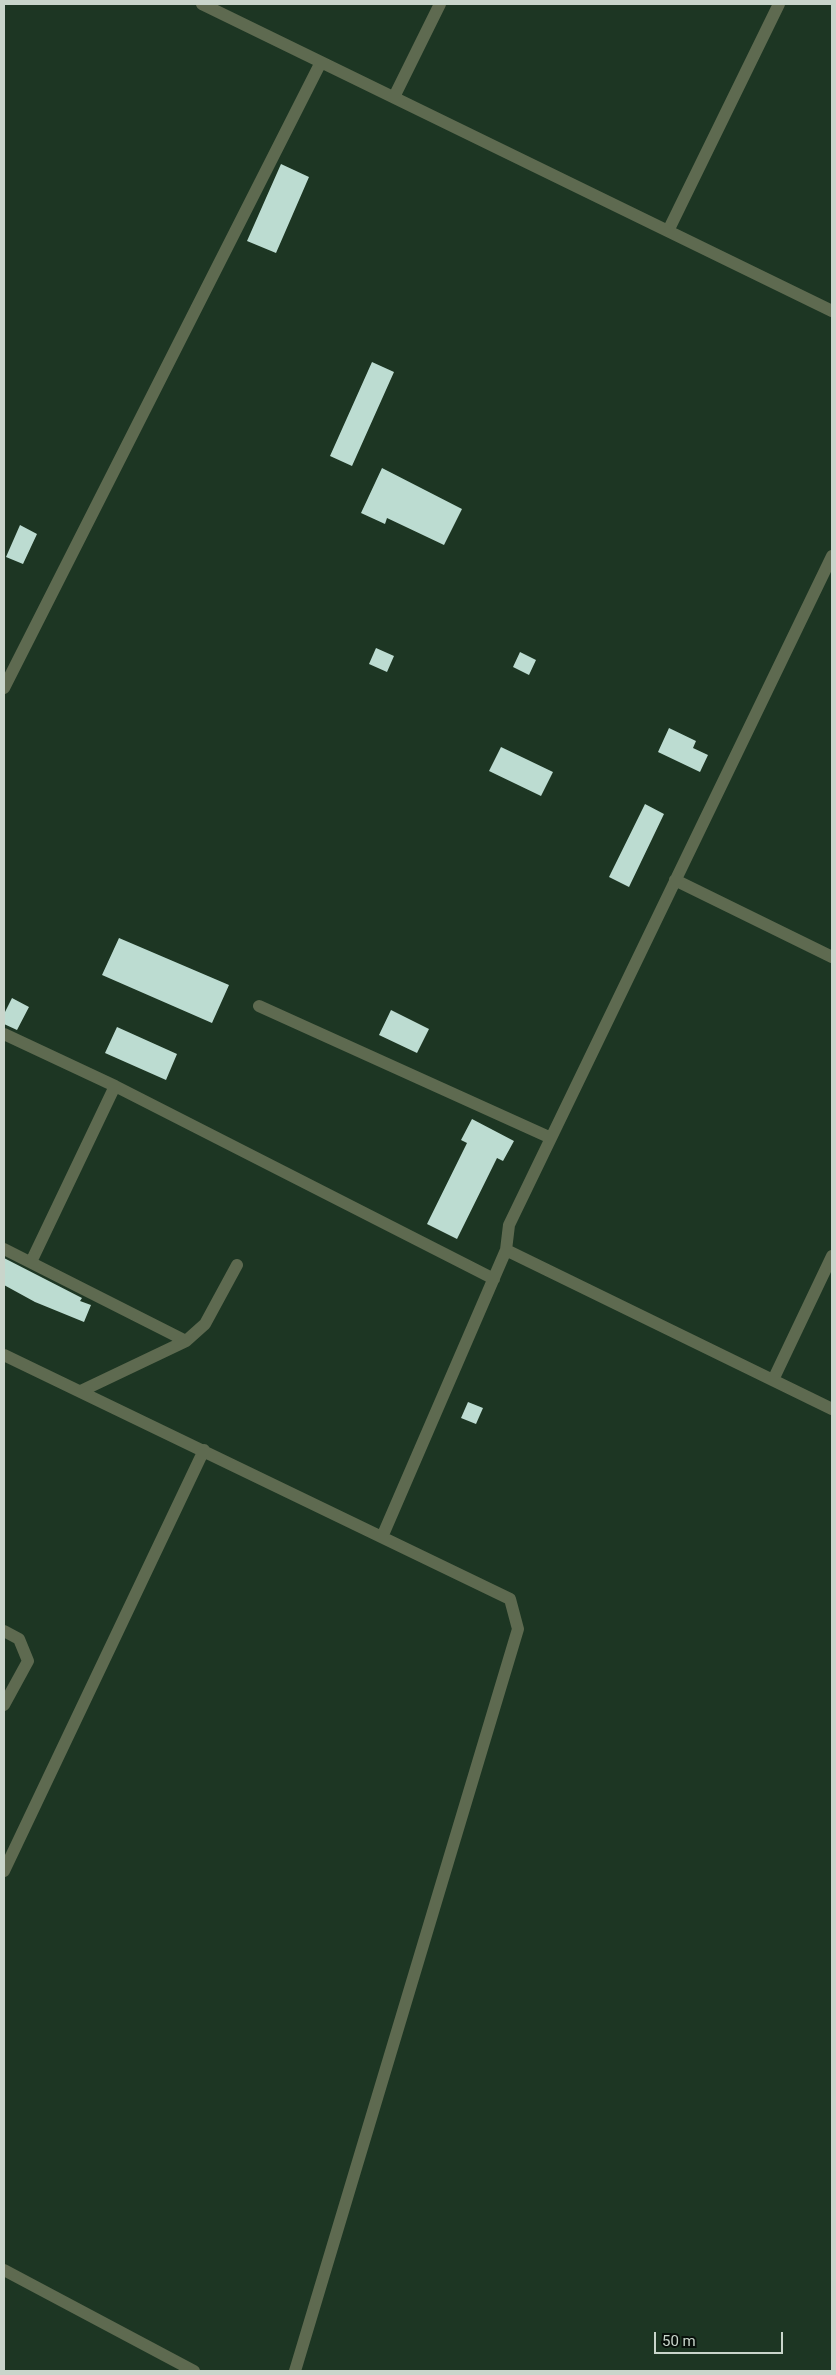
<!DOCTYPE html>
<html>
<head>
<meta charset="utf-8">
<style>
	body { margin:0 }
	#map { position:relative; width:836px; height:2375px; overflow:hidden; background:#182b1c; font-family:Roboto,sans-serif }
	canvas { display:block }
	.frame { position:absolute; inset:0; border:5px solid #c9d5cb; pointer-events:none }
	.scale { position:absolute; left:654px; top:2332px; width:129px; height:22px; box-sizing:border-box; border:2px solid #c9d5cb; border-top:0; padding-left:6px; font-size:15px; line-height:18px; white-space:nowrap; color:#c9d5cb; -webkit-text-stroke:4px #09110b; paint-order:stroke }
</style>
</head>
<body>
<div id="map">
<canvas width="836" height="2375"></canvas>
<div class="frame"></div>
<div class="scale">50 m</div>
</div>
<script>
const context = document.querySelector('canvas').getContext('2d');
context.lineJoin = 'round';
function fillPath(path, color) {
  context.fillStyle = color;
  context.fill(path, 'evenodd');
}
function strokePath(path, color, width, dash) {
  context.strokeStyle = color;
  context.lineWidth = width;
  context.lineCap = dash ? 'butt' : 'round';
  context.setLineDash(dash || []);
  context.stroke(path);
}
fillPath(new Path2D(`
	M 4,4 L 832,4 L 832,2371 L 4,2371 Z`), '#1d3623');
fillPath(new Path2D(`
	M 281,164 L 309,177 L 276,253 L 247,241 Z
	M 372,362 L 394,372 L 352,466 L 330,456 Z
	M 382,468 L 462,509 L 444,545 L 387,518 L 385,524 L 361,513 Z
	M 20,525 L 37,534 L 23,564 L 6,557 Z
	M 376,648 L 394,656 L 387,672 L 369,664 Z
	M 520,652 L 536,660 L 529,675 L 513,667 Z
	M 669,728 L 696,741 L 693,748 L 708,755 L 700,772 L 658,752 Z
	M 501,747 L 553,772 L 541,796 L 489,771 Z
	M 645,804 L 664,814 L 629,887 L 609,877 Z
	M 119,938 L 229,985 L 212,1023 L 102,975 Z
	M 12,998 L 29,1007 L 17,1030 L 4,1024 L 4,1014 Z
	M 391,1010 L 429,1029 L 417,1053 L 379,1035 Z
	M 117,1027 L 177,1054 L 166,1080 L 105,1053 Z
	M 472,1119 L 514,1141 L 503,1161 L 497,1158 L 457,1239 L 427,1224 L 467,1143 L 461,1140 Z
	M 4,1258 L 82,1298 L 80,1301 L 91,1305 L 84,1322 L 35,1302 L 4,1285 Z
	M 468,1402 L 483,1408 L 476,1424 L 461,1418 Z`), '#bcdcd1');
strokePath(new Path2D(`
	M 202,4 L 832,311
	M 394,97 L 440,4
	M 668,231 L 779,4
	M 4,688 L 321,62
	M 675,880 L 832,957
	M 259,1006 L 551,1138
	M 4,1034 L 115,1086 L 494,1279
	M 4,1249 L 186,1341
	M 506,1250 L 509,1225 L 832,556
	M 31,1262 L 115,1086
	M 4,1355 L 510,1599 L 518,1629 L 295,2371
	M 773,1380 L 832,1256
	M 81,1391 L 186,1341 L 205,1324 L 237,1265
	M 382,1537 L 506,1250 L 832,1409
	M 4,1631 L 19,1639 L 28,1661 L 4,1705
	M 4,1871 L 204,1450
	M 4,2270 L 194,2371`), '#5e6a50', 12);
</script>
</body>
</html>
